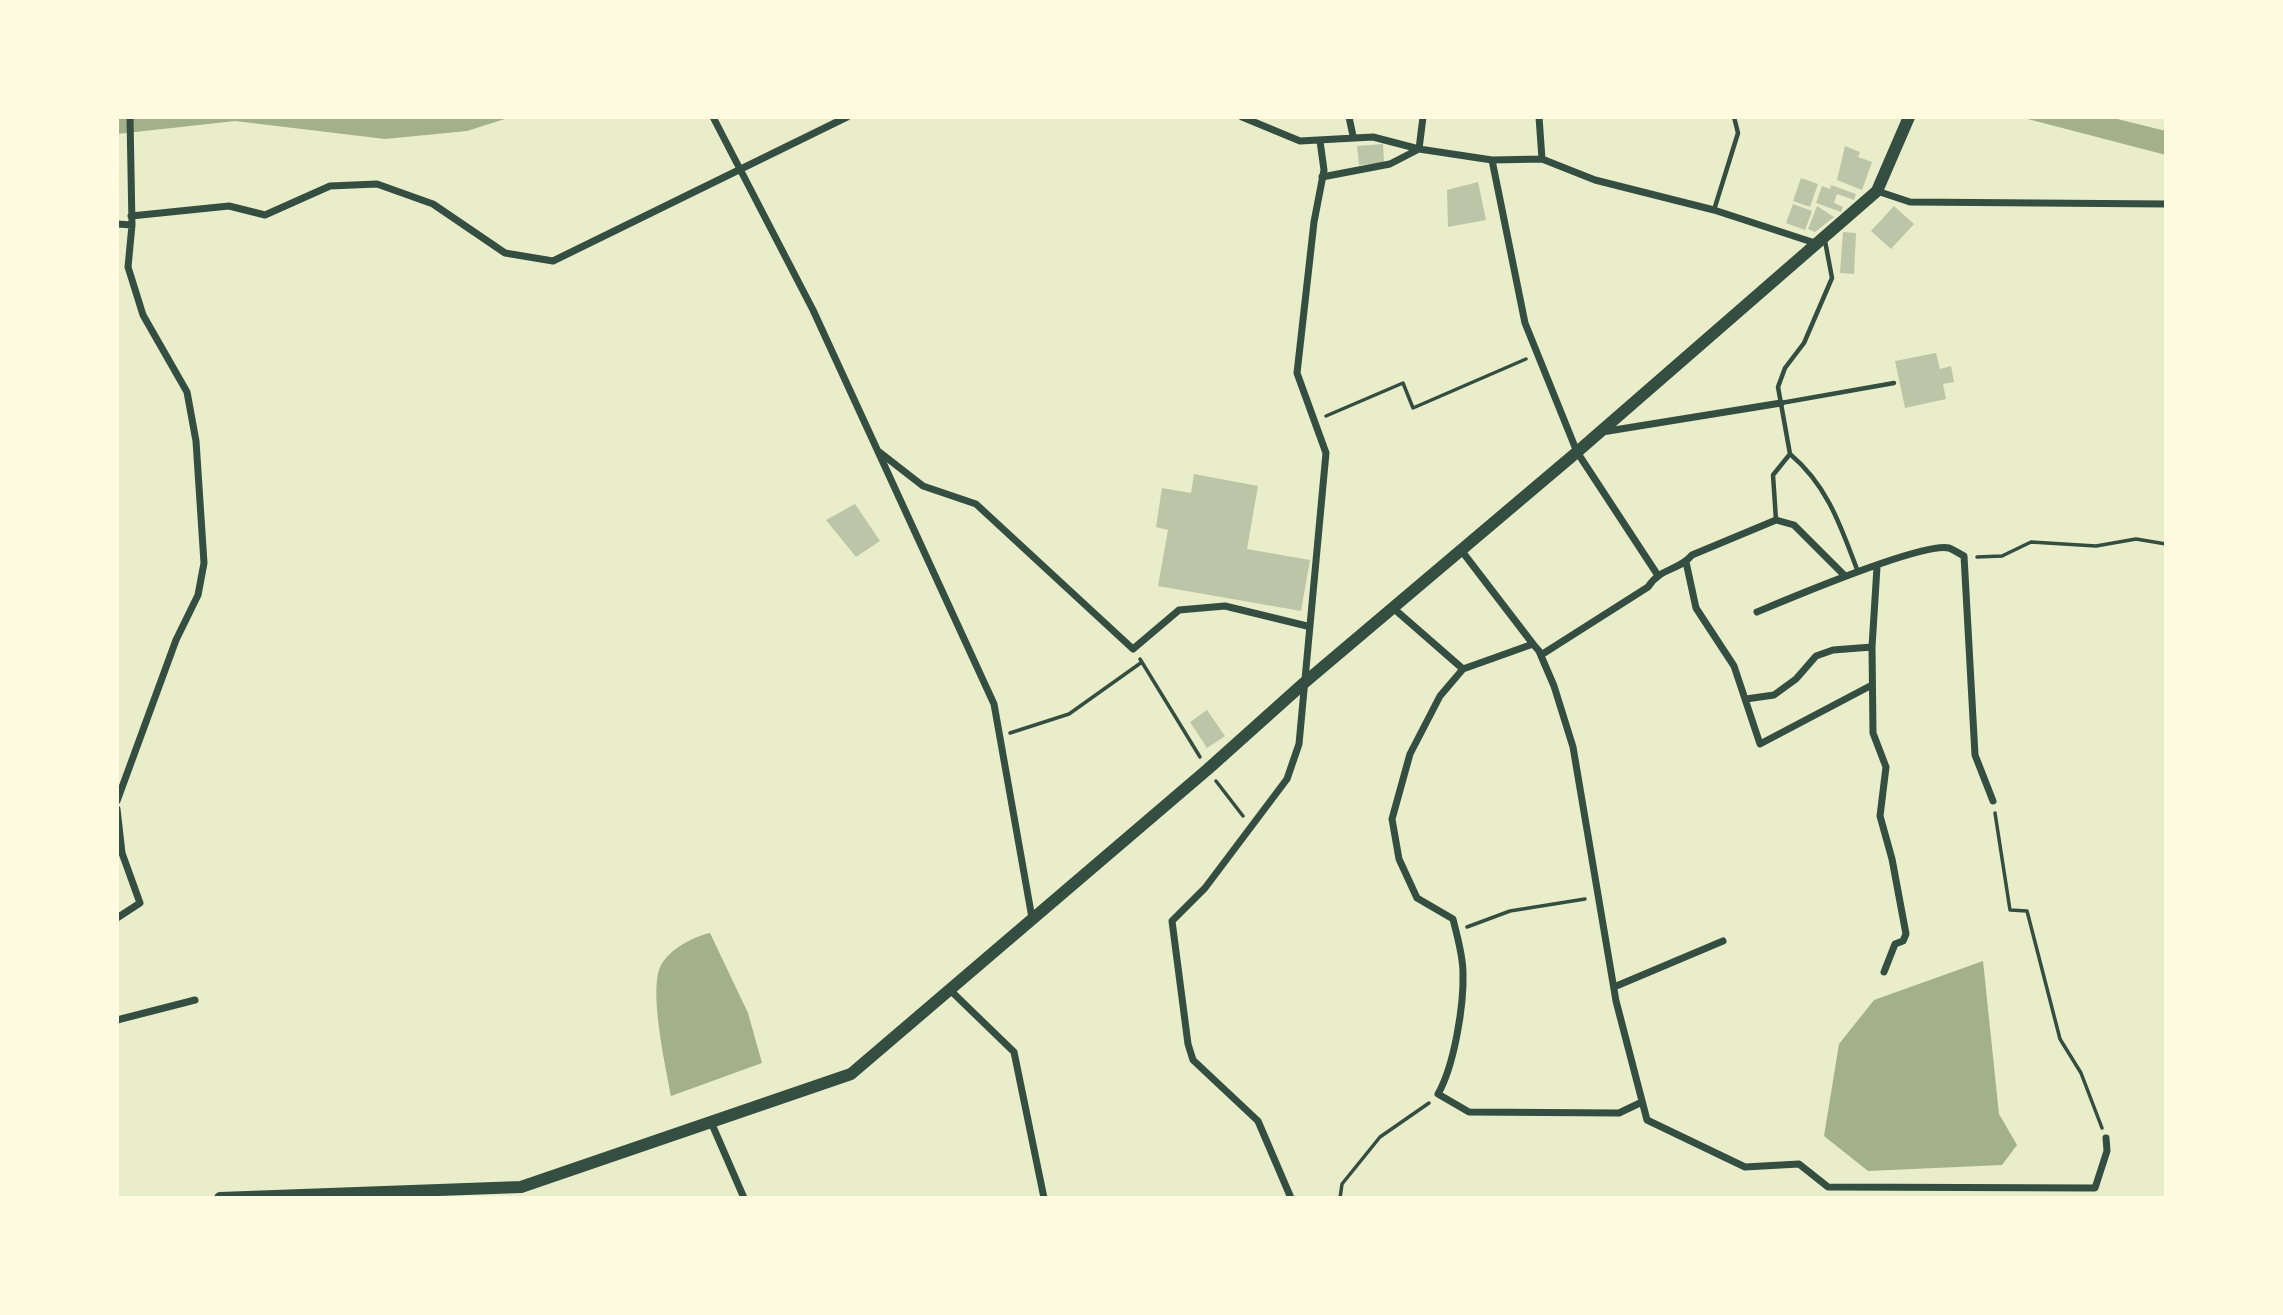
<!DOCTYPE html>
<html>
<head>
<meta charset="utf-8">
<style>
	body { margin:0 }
	#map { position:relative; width:2283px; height:1315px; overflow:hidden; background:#e9edc9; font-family:"Alegreya Sans",sans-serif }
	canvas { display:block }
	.frame { position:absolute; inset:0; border:119px solid #fefae0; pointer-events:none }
</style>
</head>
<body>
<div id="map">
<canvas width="2283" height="1315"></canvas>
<div class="frame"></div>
</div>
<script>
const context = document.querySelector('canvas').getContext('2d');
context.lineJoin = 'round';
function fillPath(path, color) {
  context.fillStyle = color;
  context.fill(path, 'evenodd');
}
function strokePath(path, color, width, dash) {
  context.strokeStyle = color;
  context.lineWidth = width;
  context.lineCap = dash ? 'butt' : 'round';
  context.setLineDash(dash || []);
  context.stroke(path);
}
fillPath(new Path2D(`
	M 117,117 L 511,117 L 467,131 L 385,139 L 235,121 L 117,134 Z
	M 2020,117 L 2109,117 L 2166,131 L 2166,155 Z
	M 710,933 L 748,1013 L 762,1063 L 671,1096 C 666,1067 648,990 661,965 C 671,948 693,937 710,933 Z
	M 1983,961 L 1999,1114 L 2017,1145 L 2002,1165 L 1868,1171 L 1824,1136 L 1839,1044 L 1874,1000 Z`), '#a3b18a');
fillPath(new Path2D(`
	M 1383,144 L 1384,163 L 1359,165 L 1357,146 Z
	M 1845,146 L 1860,152 L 1858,157 L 1872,162 L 1862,190 L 1837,180 Z
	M 1801,178 L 1818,184 L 1810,207 L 1793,201 Z
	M 1478,182 L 1486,220 L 1448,227 L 1447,190 Z
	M 1831,185 L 1856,194 L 1854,200 L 1837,194 L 1834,203 L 1843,207 L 1841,212 L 1816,203 L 1822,186 L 1830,189 Z
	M 1793,204 L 1812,211 L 1805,230 L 1786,223 Z
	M 1817,206 L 1834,217 L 1815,232 L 1808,229 Z
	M 1894,206 L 1914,224 L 1891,249 L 1871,231 Z
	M 1843,232 L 1856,233 L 1854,274 L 1840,273 Z
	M 1936,353 L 1940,369 L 1951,366 L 1954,382 L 1943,384 L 1946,399 L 1905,408 L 1895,361 Z
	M 1194,474 L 1258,486 L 1247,549 L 1310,560 L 1301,611 L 1158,586 L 1168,530 L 1156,527 L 1162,488 L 1191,493 Z
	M 855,504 L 880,541 L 856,557 L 826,520 Z
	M 1207,710 L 1225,736 L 1207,748 L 1190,722 Z`), '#bcc5a7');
strokePath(new Path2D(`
	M 1326,416 L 1403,383 L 1413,408 L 1526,359
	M 1977,557 L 2002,556 L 2031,542 L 2096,546 L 2136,539 L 2166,544
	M 1140,659 L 1200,757
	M 1010,733 L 1069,714 L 1142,662
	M 1216,781 L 1243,816
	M 1995,813 L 2010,910 L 2027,911 L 2060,1039 L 2081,1073 L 2102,1128
	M 1467,927 L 1510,911 L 1585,899
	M 1340,1198 L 1342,1184 L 1380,1137 L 1429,1103`), '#344e41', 3.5);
strokePath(new Path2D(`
	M 1714,210 L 1738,133 L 1734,117
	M 1781,403 L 1894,383
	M 1790,454 C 1828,486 1841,527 1858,572
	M 1776,520 L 1773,475 L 1790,454 L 1778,387 L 1785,368 L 1804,343 L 1832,278 L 1825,241`), '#344e41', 4.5);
strokePath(new Path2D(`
	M 713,117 L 813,310 L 994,704 L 1032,918
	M 1242,117 L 1300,141 L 1373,137 L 1419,149 L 1492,160 L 1542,159 L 1595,180 L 1714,210 L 1815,243
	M 1349,117 L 1353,136
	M 1539,117 L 1542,159
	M 1492,160 L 1525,323 L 1577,452 L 1657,574
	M 1322,177 L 1390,164 L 1419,149 L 1423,117
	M 1877,191 L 1910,202 L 2166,204
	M 131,216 L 229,206 L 265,215 L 330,186 L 377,184 L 433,204 L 505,253 L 553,261 L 847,117
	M 117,224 L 132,225
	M 1602,432 L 1781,403
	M 878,451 L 923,486 L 976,504 L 1133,649 L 1179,610 L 1225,606 L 1307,626
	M 1461,550 L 1533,644
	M 1686,562 L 1696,608 L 1734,666 L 1760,744 L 1872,685
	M 1877,567 L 1872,647 L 1873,733 L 1886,767 L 1880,816 L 1892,859 L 1906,934 L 1903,941 L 1895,944 L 1884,972
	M 1392,607 L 1463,669
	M 1757,612 C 1788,599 1923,542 1949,548 C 1954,550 1960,554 1964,556 L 1975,755 L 1993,801
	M 1541,655 L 1648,587 C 1661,567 1679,571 1692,555 L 1776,520 L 1794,525 L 1845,576
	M 1746,699 L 1774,695 L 1796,679 L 1816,656 L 1833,650 L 1872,647
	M 117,801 L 176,640 L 198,595 L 204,563 L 196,441 L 187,392 L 143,315 L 128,267 L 132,225 L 130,117
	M 117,809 L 122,853 L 140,903 L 117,918
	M 1614,987 L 1723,941
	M 950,990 L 1014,1052 L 1044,1198
	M 117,1020 L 195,1000
	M 1642,1102 L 1619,1113 L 1469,1112 L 1438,1094 C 1454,1066 1464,1006 1463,973 C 1463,955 1457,936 1453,919 L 1417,898 L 1399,859 L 1392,819 L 1410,754 L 1440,696 L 1463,669 L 1533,644 L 1539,651 L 1554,686 L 1573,747 L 1616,1001 L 1647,1120 L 1745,1167 L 1799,1164 L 1828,1187 L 2095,1188 L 2107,1151 L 2106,1138
	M 711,1122 L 744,1198
	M 1291,1198 L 1258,1121 L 1193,1060 L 1188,1044 L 1172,921 L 1205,888 L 1287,779 L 1299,744 L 1326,453 L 1297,373 L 1314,222 L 1324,170 L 1320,141`), '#344e41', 7);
strokePath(new Path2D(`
	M 220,1198 L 521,1187 L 851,1074 L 1208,769 L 1304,683 L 1577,452 L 1877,191 L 1909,117`), '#344e41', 12);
</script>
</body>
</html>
